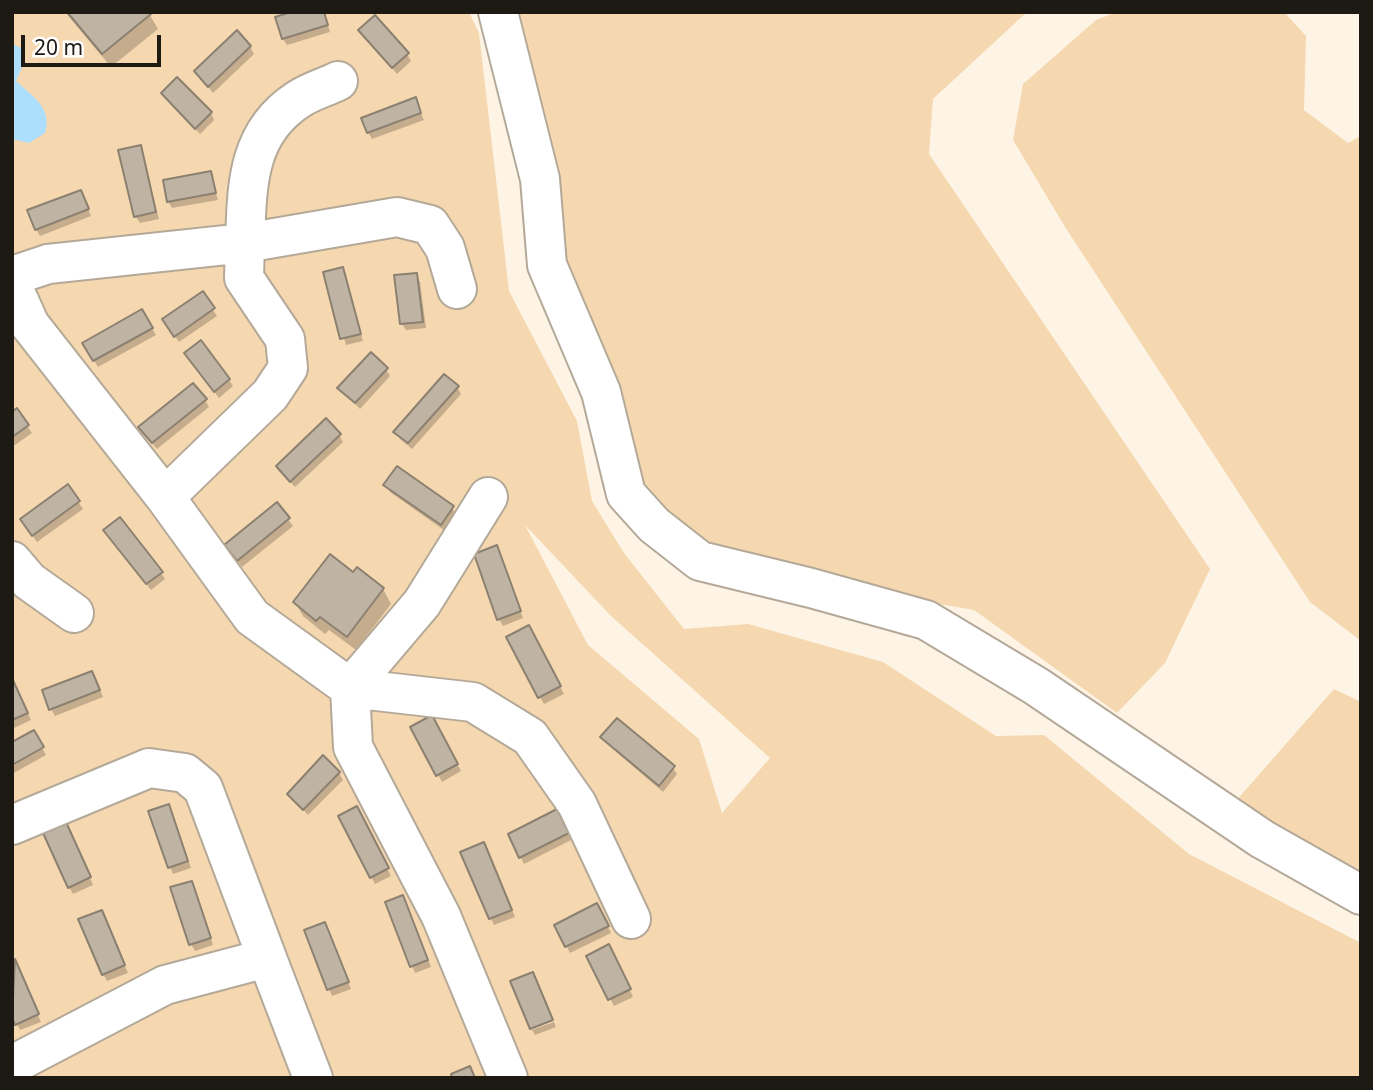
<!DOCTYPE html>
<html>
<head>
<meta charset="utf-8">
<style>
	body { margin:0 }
	#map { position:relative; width:1373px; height:1090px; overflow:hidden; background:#fef4e6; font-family:"Noto Sans",sans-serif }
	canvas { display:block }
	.frame { position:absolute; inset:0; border:14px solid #1d1913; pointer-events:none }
	.scale { position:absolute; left:21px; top:35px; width:140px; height:32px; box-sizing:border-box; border:4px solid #1d1913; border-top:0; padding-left:9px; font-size:21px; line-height:24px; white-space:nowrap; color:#1d1913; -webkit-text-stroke:5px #fff; paint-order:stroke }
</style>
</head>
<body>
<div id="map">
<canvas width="1373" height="1090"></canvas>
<div class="frame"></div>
<div class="scale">20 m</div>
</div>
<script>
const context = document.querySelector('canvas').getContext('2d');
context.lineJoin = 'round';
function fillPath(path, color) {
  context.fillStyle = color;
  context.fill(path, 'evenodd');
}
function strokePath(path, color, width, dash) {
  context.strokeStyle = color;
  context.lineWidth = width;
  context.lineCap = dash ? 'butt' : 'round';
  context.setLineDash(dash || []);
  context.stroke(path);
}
fillPath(new Path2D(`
	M 12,12 L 469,12 L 479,33 L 509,291 L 577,421 L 592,501 L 624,553 L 684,629 L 748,624 L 883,662 L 996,736 L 1044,735 L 1189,854 L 1361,943 L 1361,1078 L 12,1078 ZM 525,525 L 610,615 L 770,758 L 722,813 L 699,739 L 588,645 Z
	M 517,12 L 1027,12 L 933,99 L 929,154 L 1210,569 L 1165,663 L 1117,713 L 974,610 L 795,579 L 708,549 L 632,490 L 557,267 Z
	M 1117,12 L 1284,12 L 1306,36 L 1304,110 L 1348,143 L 1361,136 L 1361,641 L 1310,602 L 1065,227 L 1013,140 L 1023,84 L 1096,20 Z
	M 1334,689 L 1361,702 L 1361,872 L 1235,802 Z`), '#f5d8af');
fillPath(new Path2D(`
	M 13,44 L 22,49 L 25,60 L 16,81 C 32,96 53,108 45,133 L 29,143 L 12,139 Z`), '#addffd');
fillPath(new Path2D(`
	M 65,12 L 148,12 L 158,29 L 111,67 Z
	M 297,12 L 324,12 L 330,32 L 287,45 L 283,39 Z
	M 360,30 L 407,54 L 411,61 L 397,74 Z
	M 250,47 L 254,54 L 213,93 L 196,72 Z
	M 163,93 L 211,113 L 214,120 L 200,134 Z
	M 415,100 L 424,120 L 372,139 L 368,132 Z
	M 140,147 L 159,219 L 140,223 L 136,217 Z
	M 210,173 L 218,200 L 172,208 L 168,201 Z
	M 84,199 L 91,216 L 40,236 L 36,229 Z
	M 342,269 L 363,341 L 346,345 L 325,274 Z
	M 416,275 L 420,282 L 426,328 L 406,330 L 402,324 Z
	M 202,293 L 217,316 L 179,342 L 168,326 Z
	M 142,312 L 156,335 L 98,367 L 85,344 Z
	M 190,360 L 229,380 L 233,386 L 219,398 Z
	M 386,369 L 390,376 L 360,409 L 340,389 Z
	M 457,387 L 461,394 L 412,449 L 400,439 L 396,432 Z
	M 205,400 L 209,407 L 157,449 L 144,434 Z
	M 16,411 L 32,433 L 12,447 L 12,414 Z
	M 339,435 L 343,442 L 295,487 L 282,473 L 278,466 Z
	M 386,485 L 452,508 L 456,514 L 445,531 L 390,492 Z
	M 68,486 L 83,509 L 37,542 L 26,526 Z
	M 277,505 L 293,526 L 242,567 L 226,546 Z
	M 109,537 L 161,573 L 165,579 L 151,590 Z
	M 497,547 L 523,618 L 503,626 L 499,619 Z
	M 354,574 L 383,589 L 391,604 L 356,650 L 329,630 L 325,634 L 303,616 L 295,602 Z
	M 528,627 L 564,694 L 544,704 L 508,638 Z
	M 12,680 L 31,720 L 14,728 L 12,724 Z
	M 96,680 L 103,697 L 55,716 L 51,709 Z
	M 432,718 L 461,771 L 442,782 L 413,727 Z
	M 33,733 L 46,755 L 12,774 L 12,744 Z
	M 603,737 L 673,768 L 677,774 L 663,792 L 607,744 Z
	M 339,773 L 343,780 L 308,815 L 289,794 Z
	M 356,809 L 391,876 L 375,884 L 340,816 Z
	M 556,811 L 571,840 L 524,864 L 510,835 Z
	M 151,812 L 172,813 L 191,868 L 173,874 Z
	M 70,831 L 93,885 L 73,894 L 69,887 Z
	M 487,851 L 515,917 L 494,925 L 462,853 Z
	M 195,890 L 213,945 L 195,951 L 191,944 Z
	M 387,903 L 406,904 L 431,967 L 415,973 Z
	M 600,912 L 611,933 L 570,953 L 556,925 Z
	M 105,919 L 128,973 L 107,981 L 103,974 Z
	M 325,924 L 351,989 L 332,996 L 306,931 Z
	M 613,953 L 633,997 L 614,1006 L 589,957 Z
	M 14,961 L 41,1022 L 20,1030 L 12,1014 Z
	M 554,1022 L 556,1027 L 535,1035 L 532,1030 Z`), '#0003');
const building = new Path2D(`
	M 67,12 L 150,12 L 151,14 L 102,54 Z
	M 291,12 L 324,12 L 328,25 L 282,39 L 275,17 Z
	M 375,15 L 409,53 L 392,68 L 358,30 Z
	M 237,30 L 251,46 L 208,87 L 194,71 Z
	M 177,77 L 212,112 L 195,129 L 161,93 Z
	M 416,97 L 421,113 L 367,133 L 361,118 Z
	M 141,145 L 156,212 L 134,217 L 118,150 Z
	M 211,171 L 216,193 L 167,202 L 163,180 Z
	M 81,190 L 89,209 L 35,230 L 27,210 Z
	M 343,267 L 361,334 L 340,339 L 323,272 Z
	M 417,273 L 423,322 L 400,324 L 394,275 Z
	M 203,291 L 215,308 L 174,337 L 162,319 Z
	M 142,309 L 153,328 L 93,361 L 82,343 Z
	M 201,340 L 230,379 L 214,392 L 184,353 Z
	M 371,352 L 388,368 L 355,403 L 337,388 Z
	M 444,374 L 459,386 L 408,443 L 393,432 Z
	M 193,383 L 207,399 L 152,443 L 138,427 Z
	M 17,408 L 29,425 L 12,437 L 12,412 Z
	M 326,418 L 341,434 L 290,482 L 276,466 Z
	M 397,466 L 454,506 L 441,525 L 383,485 Z
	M 68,484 L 80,501 L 32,536 L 20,519 Z
	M 277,502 L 290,518 L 237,561 L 224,545 Z
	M 120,517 L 163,572 L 146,584 L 103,530 Z
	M 497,545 L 521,611 L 497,620 L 474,554 Z
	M 330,554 L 353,572 L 357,567 L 384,588 L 347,637 L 320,617 L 316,621 L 293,602 Z
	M 529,625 L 561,686 L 538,698 L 506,637 Z
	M 92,671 L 100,690 L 49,710 L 42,690 Z
	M 12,678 L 28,713 L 12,720 Z
	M 432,715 L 458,764 L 436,776 L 410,727 Z
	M 617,718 L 675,766 L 659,786 L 600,737 Z
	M 34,730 L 44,747 L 12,765 L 12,742 Z
	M 323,755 L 340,772 L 303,810 L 287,794 Z
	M 169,804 L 188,861 L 168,868 L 148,811 Z
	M 357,806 L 389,868 L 370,878 L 338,816 Z
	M 557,809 L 569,833 L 519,858 L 508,834 Z
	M 66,822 L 91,877 L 68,888 L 43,833 Z
	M 484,842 L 512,910 L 489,919 L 460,852 Z
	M 192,881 L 211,938 L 189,945 L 170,887 Z
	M 403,895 L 428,960 L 410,967 L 385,902 Z
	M 597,903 L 609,926 L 565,947 L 554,925 Z
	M 102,910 L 125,965 L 102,975 L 78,919 Z
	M 325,922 L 349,982 L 327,990 L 304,930 Z
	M 609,944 L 631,989 L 608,1000 L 586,956 Z
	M 15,959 L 39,1014 L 15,1025 L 12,1018 Z
	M 533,972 L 553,1020 L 530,1029 L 510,981 Z
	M 470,1066 L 475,1078 L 452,1078 L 451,1074 Z`);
fillPath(building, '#bfb4a3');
strokePath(building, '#8c8071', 2);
const minor = new Path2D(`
	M 498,12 L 540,179 L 547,265 L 601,392 L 626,494 L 654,525 L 700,561 L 811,588 L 926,620 L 1036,686 L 1262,839 L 1361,895
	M 338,81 C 326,87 311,91 299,99 C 246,133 247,187 245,243 L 397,217 L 430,225 L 445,248 L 457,289
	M 12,276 L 48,264 L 245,243 L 244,278 L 285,339 L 288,368 L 270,395 L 165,497
	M 12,285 L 30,325 L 165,497 L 252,617 L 350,688 L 473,702 L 530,737 L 577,804 L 631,919
	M 488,497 L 422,603 L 350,688 L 353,747 L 441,916 L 508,1078
	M 12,561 L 29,581 L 74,613
	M 12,825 L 149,768 L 185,773 L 203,788 L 267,958
	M 12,1065 L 165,985 L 267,958 L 313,1078`);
strokePath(minor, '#b4a999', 42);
strokePath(minor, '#fff', 38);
</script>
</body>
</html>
